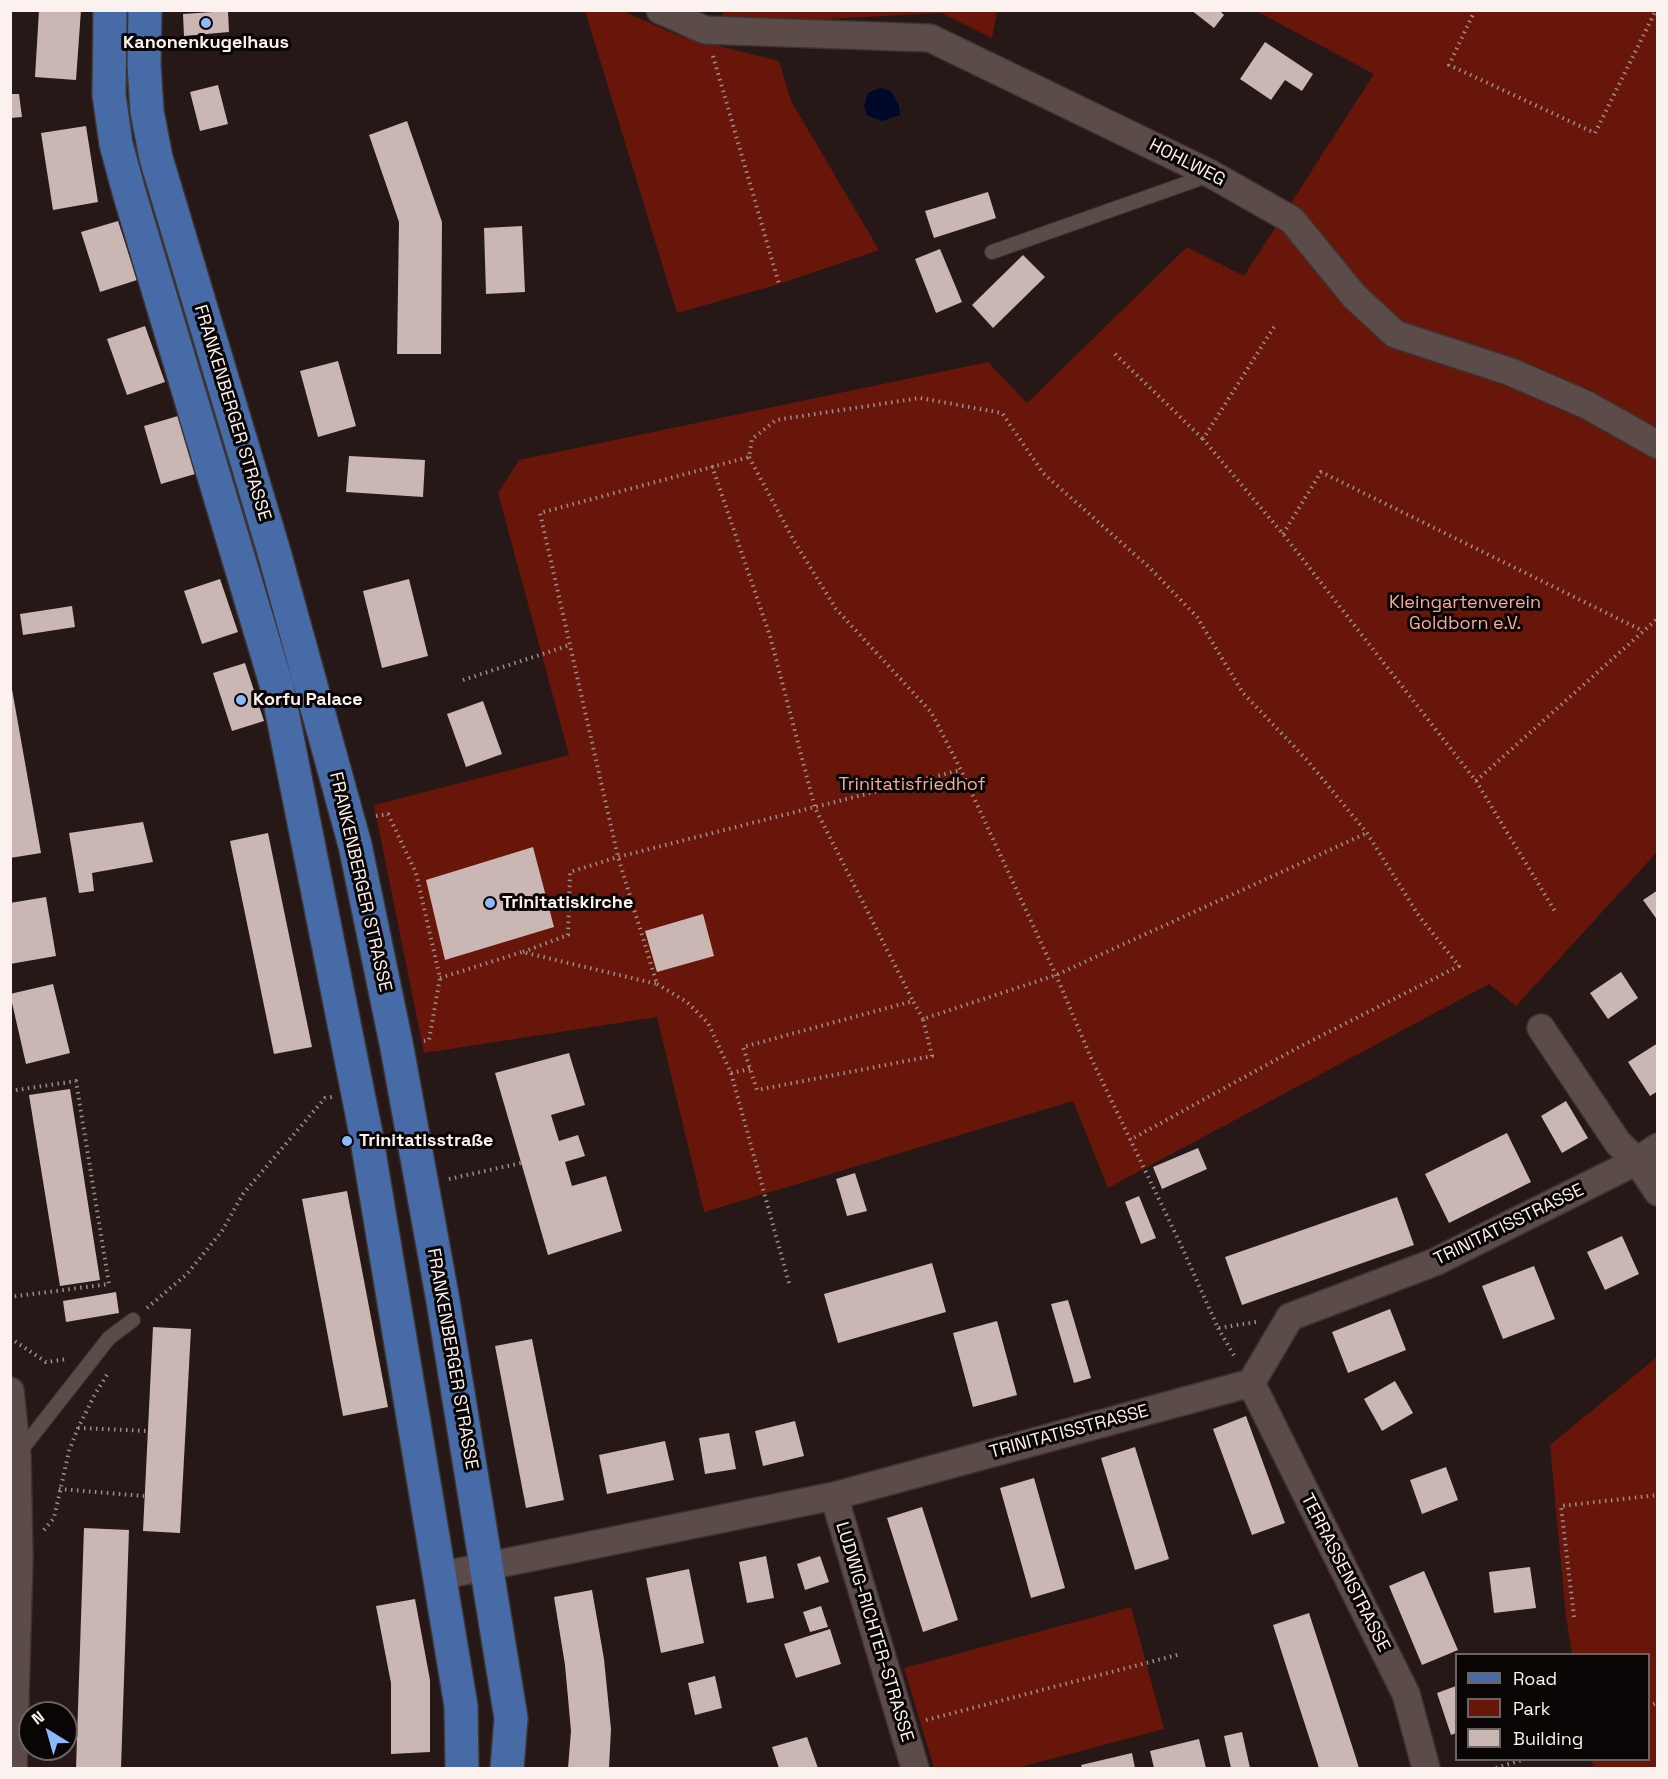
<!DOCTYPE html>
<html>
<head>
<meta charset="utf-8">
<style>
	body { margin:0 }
	#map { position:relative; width:1668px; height:1779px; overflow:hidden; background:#251816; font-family:"Space Grotesk",sans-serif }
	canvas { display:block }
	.frame { position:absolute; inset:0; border:12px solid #fbf1ef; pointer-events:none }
	.legend { position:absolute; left:1455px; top:1653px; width:195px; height:108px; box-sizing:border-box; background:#0a0505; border:2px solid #6a6363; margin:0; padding:8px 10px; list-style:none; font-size:18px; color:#fbf1ef }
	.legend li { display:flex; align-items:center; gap:12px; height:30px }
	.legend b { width:30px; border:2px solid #6a6363 }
	.north { position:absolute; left:18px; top:1701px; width:60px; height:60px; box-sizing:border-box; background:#0a0505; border:2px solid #6a6363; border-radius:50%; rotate:323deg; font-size:16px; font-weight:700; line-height:24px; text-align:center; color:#fbf1ef }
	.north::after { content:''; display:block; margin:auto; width:21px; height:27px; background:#8bbafc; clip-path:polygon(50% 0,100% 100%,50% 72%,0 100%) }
</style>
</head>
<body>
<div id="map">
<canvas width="1668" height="1779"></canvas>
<div class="frame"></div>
<ul class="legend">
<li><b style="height:8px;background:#466ba6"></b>Road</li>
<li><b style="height:16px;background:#681609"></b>Park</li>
<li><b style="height:16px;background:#cab7b3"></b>Building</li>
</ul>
<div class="north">N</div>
</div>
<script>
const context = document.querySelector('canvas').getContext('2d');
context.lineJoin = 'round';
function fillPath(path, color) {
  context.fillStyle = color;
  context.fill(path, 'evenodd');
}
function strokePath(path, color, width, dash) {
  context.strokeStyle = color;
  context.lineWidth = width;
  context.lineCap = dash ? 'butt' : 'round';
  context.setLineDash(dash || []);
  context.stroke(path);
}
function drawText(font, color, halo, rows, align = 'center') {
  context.font = font + ' "Space Grotesk",sans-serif';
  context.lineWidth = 6;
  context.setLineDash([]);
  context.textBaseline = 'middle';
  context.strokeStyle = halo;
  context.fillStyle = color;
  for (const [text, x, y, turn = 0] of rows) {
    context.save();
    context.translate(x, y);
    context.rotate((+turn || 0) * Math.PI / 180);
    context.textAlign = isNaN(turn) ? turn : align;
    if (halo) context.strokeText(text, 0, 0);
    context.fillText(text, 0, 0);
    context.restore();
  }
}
fillPath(new Path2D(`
	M 585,11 L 623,11 L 679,36 L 779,61 L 791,101 L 879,250 L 779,284 L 677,313 Z
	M 724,11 L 997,11 L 992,38 L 941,13 L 718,25 Z
	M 1256,11 L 1657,11 L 1657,852 L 1516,1006 L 1489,984 L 1108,1188 L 1073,1101 L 704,1212 L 657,1017 L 424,1053 L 374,805 L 569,755 L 498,493 L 519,460 L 988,362 L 1027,403 L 1187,247 L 1244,276 L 1374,74 Z
	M 1657,1357 L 1657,1768 L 1594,1768 L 1591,1760 L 1648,1760 L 1648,1654 L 1572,1654 L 1566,1617 L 1550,1445 Z
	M 1131,1607 L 1164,1729 L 1017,1768 L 934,1768 L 904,1668 Z`), '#681609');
fillPath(new Path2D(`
	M 880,88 L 891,91 L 899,106 L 900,115 L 882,121 L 867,115 L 864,106 L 868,93 Z`), '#00082a');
fillPath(new Path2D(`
	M 39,10 L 81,10 L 76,80 L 35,77 Z
	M 1191,10 L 1219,10 L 1224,15 L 1214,28 Z
	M 228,11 L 229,32 L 184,36 L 183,14 Z
	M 1265,42 L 1313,74 L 1302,91 L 1285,80 L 1271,100 L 1240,79 Z
	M 218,85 L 228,124 L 200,131 L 190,92 Z
	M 10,94 L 19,94 L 22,117 L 10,118 Z
	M 407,121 L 442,222 L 441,354 L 397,354 L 399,222 L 369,135 Z
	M 86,126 L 98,202 L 53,210 L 41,133 Z
	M 988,192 L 996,218 L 934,238 L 925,211 Z
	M 118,221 L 137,280 L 100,292 L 81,232 Z
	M 522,226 L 525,292 L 486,294 L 484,228 Z
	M 940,249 L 962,302 L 936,313 L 915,259 Z
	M 1023,255 L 1045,277 L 993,328 L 972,305 Z
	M 145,326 L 165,382 L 127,395 L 107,339 Z
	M 338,361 L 356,426 L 318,437 L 300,371 Z
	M 178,416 L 195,474 L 161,484 L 144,426 Z
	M 349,456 L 425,460 L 423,497 L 346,492 Z
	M 220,579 L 238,632 L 202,644 L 184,591 Z
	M 409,579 L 428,656 L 382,668 L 363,591 Z
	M 72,606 L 75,627 L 23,635 L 20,614 Z
	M 245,663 L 264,721 L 232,731 L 213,673 Z
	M 10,678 L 41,853 L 10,858 Z
	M 483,701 L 502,754 L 466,767 L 447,714 Z
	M 143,822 L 153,862 L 92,873 L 94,891 L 79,893 L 69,833 Z
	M 268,833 L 312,1047 L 274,1054 L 230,841 Z
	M 533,847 L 554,927 L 445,960 L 426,880 Z
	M 1658,890 L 1658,921 L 1643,900 Z
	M 46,897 L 56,956 L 10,964 L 10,903 Z
	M 703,914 L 714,956 L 657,972 L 645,931 Z
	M 1621,972 L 1638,998 L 1608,1019 L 1590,993 Z
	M 53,984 L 70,1053 L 26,1064 L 10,994 Z
	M 1658,1043 L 1658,1091 L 1650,1096 L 1628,1062 Z
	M 569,1053 L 585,1105 L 551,1115 L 559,1141 L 578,1135 L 585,1156 L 565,1162 L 572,1186 L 606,1176 L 622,1231 L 548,1255 L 495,1073 Z
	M 70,1089 L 100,1280 L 60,1286 L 29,1095 Z
	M 1566,1101 L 1588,1138 L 1562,1153 L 1541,1116 Z
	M 1507,1133 L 1531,1182 L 1449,1223 L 1425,1174 Z
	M 1198,1148 L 1207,1169 L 1162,1189 L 1153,1167 Z
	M 855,1173 L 867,1211 L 847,1216 L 836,1179 Z
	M 347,1191 L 388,1407 L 343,1416 L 302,1199 Z
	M 1139,1196 L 1156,1238 L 1141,1244 L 1125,1202 Z
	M 1397,1197 L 1414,1245 L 1242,1305 L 1225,1257 Z
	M 1622,1236 L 1639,1274 L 1605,1290 L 1587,1252 Z
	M 932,1263 L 946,1312 L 838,1343 L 824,1294 Z
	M 1534,1266 L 1555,1319 L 1503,1339 L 1482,1286 Z
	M 116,1292 L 119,1313 L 66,1322 L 63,1301 Z
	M 1068,1300 L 1091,1378 L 1074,1383 L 1051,1304 Z
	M 1390,1309 L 1406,1350 L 1348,1373 L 1332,1332 Z
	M 997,1321 L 1017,1395 L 973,1407 L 953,1333 Z
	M 153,1327 L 191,1329 L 180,1533 L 143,1531 Z
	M 532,1339 L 564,1500 L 526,1508 L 495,1346 Z
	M 1395,1381 L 1413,1413 L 1382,1431 L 1364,1399 Z
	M 1246,1416 L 1285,1523 L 1252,1535 L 1213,1429 Z
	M 795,1421 L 804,1456 L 763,1466 L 755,1431 Z
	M 729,1433 L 736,1469 L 705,1474 L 699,1438 Z
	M 665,1441 L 674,1480 L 607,1494 L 599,1455 Z
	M 1135,1447 L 1169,1559 L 1135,1570 L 1101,1458 Z
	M 1446,1467 L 1458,1500 L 1422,1514 L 1410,1480 Z
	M 1034,1478 L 1065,1588 L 1031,1598 L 1000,1488 Z
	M 922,1507 L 958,1620 L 923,1632 L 887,1518 Z
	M 84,1528 L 129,1530 L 121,1768 L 76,1768 Z
	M 766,1556 L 774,1598 L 747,1603 L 739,1562 Z
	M 820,1556 L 829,1582 L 805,1590 L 797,1564 Z
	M 1530,1567 L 1536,1608 L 1494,1613 L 1489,1572 Z
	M 689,1569 L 704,1643 L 661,1653 L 646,1578 Z
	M 1424,1571 L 1458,1650 L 1422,1665 L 1389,1586 Z
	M 592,1590 L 604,1659 L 611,1729 L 609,1768 L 568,1768 L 571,1731 L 565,1665 L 554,1597 Z
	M 415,1599 L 430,1680 L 430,1752 L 391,1754 L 391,1683 L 376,1606 Z
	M 821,1606 L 828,1627 L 810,1632 L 803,1612 Z
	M 1309,1613 L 1355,1755 L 1359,1768 L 1319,1768 L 1288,1672 L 1273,1625 Z
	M 830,1629 L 841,1664 L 796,1678 L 784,1644 Z
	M 715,1676 L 722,1708 L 695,1715 L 688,1683 Z
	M 1456,1686 L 1456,1733 L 1451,1735 L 1437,1693 Z
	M 1242,1732 L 1250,1768 L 1231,1768 L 1224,1736 Z
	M 807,1737 L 818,1768 L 779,1768 L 772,1747 Z
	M 1199,1739 L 1206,1768 L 1154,1768 L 1150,1751 Z
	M 1132,1753 L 1135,1768 L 1082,1768 L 1081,1765 Z`), '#cab7b3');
const lane = new Path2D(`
	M 992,252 L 1210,175
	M 18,1454 L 109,1338 L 133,1320`);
const street = new Path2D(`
	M 660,10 L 705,30 L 930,38 L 1211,174 L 1292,220 L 1354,296 L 1395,334 L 1511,372 L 1587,405 L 1658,445
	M 1541,1028 L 1618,1143 L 1637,1161 L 1658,1192
	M 1251,1383 L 1406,1694 L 1426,1768
	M 10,1391 L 17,1456 L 19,1559 L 13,1768
	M 834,1496 L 915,1768
	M 439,1576 L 834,1496 L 1251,1383 L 1290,1317 L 1435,1262 L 1637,1161 L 1658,1147`);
const primary = new Path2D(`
	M 110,10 L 109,95 L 116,144 L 129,192 L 277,687 L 366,1134 L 461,1706 L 462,1768
	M 145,10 L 144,64 L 147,111 L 156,158 L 274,552 L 355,845 L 397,1048 L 443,1301 L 511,1718 L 507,1768`);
strokePath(lane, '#3d3332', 16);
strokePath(street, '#3d3332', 30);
strokePath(primary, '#3d3332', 36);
strokePath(new Path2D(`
	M 1475,10 L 1449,65 L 1595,133 L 1656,10
	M 713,56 L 779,284
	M 1274,327 L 1203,439 L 1283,534 L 1476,781 L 1556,913
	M 1115,354 L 1203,439
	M 749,457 L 794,541 L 836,609 L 931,712 L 961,770 L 1056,975 L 1091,1058 L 1180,1243 L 1218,1328 L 1256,1322
	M 712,466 L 770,636 L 815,808 L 913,1001
	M 1283,534 L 1321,472 L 1643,631
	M 463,680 L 570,645
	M 1476,781 L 1658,618
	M 376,816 L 388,814 L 416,873 L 440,978 L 429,1040 L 424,1041
	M 523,952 L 568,935 L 570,872 L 618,857 L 961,770
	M 440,978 L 522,952 L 657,984 L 618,857 L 540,513 L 749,457 L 752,439 L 776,420 L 920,398 L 1002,413 L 1043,473 L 1150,568 L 1197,617 L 1243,693 L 1306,759 L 1367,833 L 1419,916 L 1459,966 L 1301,1046 L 1130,1140
	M 657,984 L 687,1002 L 708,1023 L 731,1073 L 789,1283
	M 923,1019 L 913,1001 L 743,1047 L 757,1090 L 932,1056 L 923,1019 L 1056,975 L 1367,833
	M 731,1073 L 750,1069
	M 10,1091 L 76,1081 L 109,1284 L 10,1297
	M 449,1179 L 521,1163
	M 147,1308 L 187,1274 L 222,1231 L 243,1194 L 325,1098 L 332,1097
	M 1218,1328 L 1236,1359
	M 10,1338 L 46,1362 L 68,1359
	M 78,1428 L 148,1431
	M 59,1489 L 144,1496
	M 44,1530 L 54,1518 L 69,1451 L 78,1428 L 94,1396 L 108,1373
	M 1574,1617 L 1561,1506 L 1658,1495
	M 1648,1707 L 1658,1702
	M 926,1720 L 1181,1654
	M 1496,1768 L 1522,1760`), '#9a8f8d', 4, [1.5, 4.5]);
strokePath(lane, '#5c4c49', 14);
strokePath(street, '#5c4c49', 27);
strokePath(primary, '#466ba6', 33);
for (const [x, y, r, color] of [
	[206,23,6,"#8bbafc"],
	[241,700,6,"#8bbafc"],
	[490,903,6,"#8bbafc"],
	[347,1141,6,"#8bbafc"]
]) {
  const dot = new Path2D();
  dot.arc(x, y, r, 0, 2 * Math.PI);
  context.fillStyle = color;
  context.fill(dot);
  strokePath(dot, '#0a0505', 2);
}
drawText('bold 18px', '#fbf1ef', '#0a0505', [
	["Kanonenkugelhaus",206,43,"center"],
	["Korfu Palace",253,700],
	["Trinitatiskirche",502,903],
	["Trinitatisstraße",359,1141]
], 'left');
drawText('18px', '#fbf1ef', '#0a0505', [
	["HOHLWEG",1187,163,27],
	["FRANKENBERGER STRASSE",232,413,73],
	["FRANKENBERGER STRASSE",360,882,77],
	["TRINITATISSTRASSE",1509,1225,-26],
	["FRANKENBERGER STRASSE",452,1359,80],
	["TRINITATISSTRASSE",1069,1432,-15],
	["TERRASSENSTRASSE",1345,1573,63],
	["LUDWIG-RICHTER-STRASSE",874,1632,73]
]);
drawText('18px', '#f5aa9a', '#0a0505', [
	["Kleingartenverein",1465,603],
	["Goldborn e.V.",1465,624],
	["Trinitatisfriedhof",912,785]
]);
</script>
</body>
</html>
